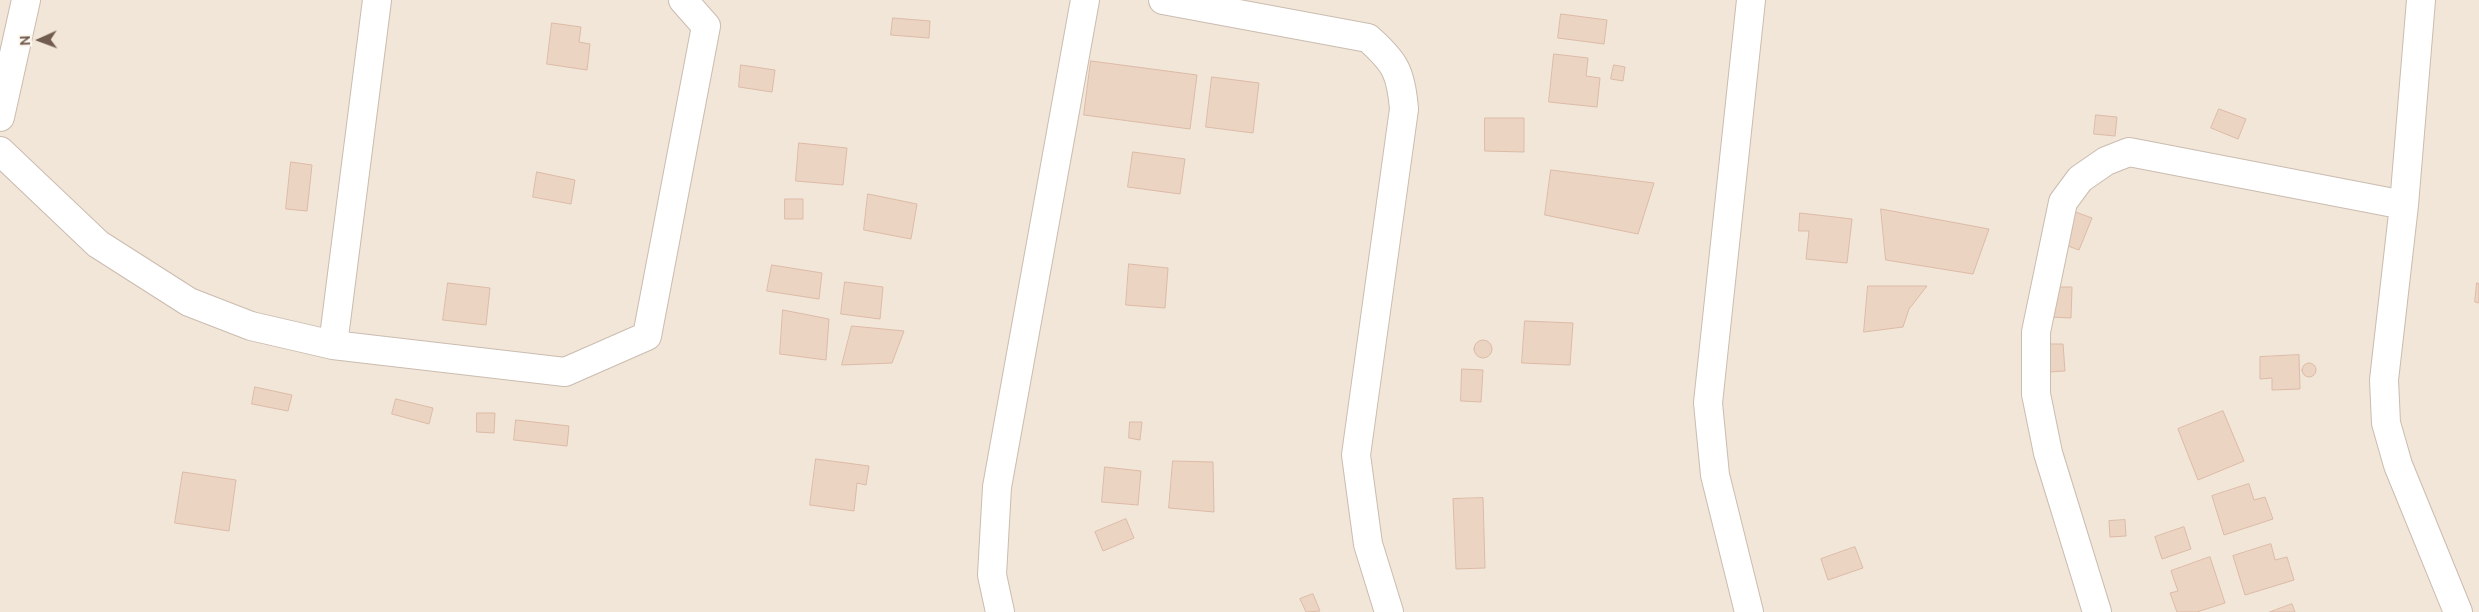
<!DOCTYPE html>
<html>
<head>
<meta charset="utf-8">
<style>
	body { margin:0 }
	#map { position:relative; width:2479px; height:612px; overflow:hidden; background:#faf3e9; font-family:Ubuntu,sans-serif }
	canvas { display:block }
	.north { position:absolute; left:15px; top:15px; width:50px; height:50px; -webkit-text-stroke:4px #fdf8ef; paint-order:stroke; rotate:268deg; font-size:14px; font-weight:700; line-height:20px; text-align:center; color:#715c4f }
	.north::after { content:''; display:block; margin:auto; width:18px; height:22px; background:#715c4f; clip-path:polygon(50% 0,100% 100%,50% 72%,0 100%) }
</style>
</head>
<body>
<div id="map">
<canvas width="2479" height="612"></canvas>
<div class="north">N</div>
</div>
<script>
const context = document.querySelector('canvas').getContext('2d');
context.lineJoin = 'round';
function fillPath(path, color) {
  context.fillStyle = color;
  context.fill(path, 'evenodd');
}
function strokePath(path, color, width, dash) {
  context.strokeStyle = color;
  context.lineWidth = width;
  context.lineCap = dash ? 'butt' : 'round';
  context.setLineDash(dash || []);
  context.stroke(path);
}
fillPath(new Path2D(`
	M 0,0 L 2479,0 L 2479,612 L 0,612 Z`), '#f1e6d8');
const building = new Path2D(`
	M 1561,14 L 1607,20 L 1604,44 L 1558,38 Z
	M 893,18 L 930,21 L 929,38 L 891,35 Z
	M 552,23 L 581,27 L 579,42 L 590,44 L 587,70 L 547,64 Z
	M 1554,54 L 1588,58 L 1586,76 L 1600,78 L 1597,107 L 1549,102 Z
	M 1091,61 L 1197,75 L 1190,129 L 1084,115 Z
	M 741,65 L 775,70 L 772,92 L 739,87 Z
	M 1614,65 L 1625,67 L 1623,81 L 1611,79 Z
	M 1212,77 L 1259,83 L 1253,133 L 1206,127 Z
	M 2219,109 L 2246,119 L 2238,139 L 2211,128 Z
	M 2096,115 L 2117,117 L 2115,136 L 2094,134 Z
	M 1485,118 L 1524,118 L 1524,152 L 1485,151 Z
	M 799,143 L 847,148 L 843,185 L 796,181 Z
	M 1133,152 L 1185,159 L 1180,194 L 1128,187 Z
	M 291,162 L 312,165 L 307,211 L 286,209 Z
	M 1551,170 L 1654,183 L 1638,234 L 1545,215 Z
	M 537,172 L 575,180 L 571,204 L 533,197 Z
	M 868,194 L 917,204 L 911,239 L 864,230 Z
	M 785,199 L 803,199 L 803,219 L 785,219 Z
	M 1881,209 L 1989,229 L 1973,274 L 1886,260 Z
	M 2070,210 L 2092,218 L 2079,250 L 2057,242 Z
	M 1800,213 L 1852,219 L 1847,263 L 1806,259 L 1809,231 L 1799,231 Z
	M 1129,264 L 1168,268 L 1165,308 L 1126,305 Z
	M 772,265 L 822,273 L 819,299 L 767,291 Z
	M 845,282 L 883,287 L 880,319 L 841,314 Z
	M 448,283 L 490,288 L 486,325 L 443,320 Z
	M 2477,283 L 2479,284 L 2479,303 L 2475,302 Z
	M 1868,286 L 1927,286 L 1909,309 L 1903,327 L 1864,332 Z
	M 2050,287 L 2072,287 L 2071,318 L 2049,317 Z
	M 783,310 L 829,319 L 826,360 L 780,354 Z
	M 1525,321 L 1573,323 L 1570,365 L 1522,363 Z
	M 852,326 L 904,331 L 892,363 L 842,365 Z
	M1474 349a9 9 0 1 1 18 0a9 9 0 1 1-18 0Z
	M 2048,344 L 2063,344 L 2065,371 L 2049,372 Z
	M 2299,355 L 2300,389 L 2272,390 L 2272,378 L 2260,379 L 2260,357 Z
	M2302 370a7 7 0 1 1 14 0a7 7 0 1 1-14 0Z
	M 1462,369 L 1483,370 L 1481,402 L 1461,401 Z
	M 255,387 L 292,395 L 288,411 L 252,404 Z
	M 396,399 L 433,408 L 429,424 L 392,414 Z
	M 2223,411 L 2244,461 L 2198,480 L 2178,429 Z
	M 477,413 L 495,413 L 494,433 L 477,432 Z
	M 516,420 L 569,426 L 567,446 L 514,440 Z
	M 1130,422 L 1142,422 L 1140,440 L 1129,438 Z
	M 816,459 L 869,466 L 866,485 L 857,483 L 854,511 L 810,505 Z
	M 1173,461 L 1213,462 L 1214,512 L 1169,508 Z
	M 1105,467 L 1141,471 L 1138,505 L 1102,502 Z
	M 183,472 L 236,480 L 229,531 L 175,523 Z
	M 2249,484 L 2254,500 L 2265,497 L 2273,519 L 2224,535 L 2212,496 Z
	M 1483,498 L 1485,568 L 1456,569 L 1453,499 Z
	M 1126,519 L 1134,538 L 1103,551 L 1095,532 Z
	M 2125,520 L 2126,536 L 2110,537 L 2109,521 Z
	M 2184,527 L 2191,549 L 2162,559 L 2155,537 Z
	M 2271,544 L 2275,560 L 2287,557 L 2294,580 L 2245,595 L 2233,556 Z
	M 1855,547 L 1863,568 L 1828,580 L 1821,559 Z
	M 2210,557 L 2225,603 L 2197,612 L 2177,612 L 2170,593 L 2178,591 L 2171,571 Z
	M 1313,594 L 1320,611 L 1306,612 L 1300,599 Z
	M 2292,604 L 2295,612 L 2270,612 Z`);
fillPath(building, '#ecd4c3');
strokePath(building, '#ddbba6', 1);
const street = new Path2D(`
	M 1163,0 L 1368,38 C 1395,62 1401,72 1404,109 L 1356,455 L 1368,544 L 1389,612
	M 2421,0 L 2404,205 L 2384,380 L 2386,423 L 2398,465 L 2458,612
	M 0,117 L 26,0
	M 0,151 L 98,244 L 189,302 L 251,326 L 333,345 L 565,372 L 647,336 L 706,26 L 683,0
	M 333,345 L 377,0
	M 1000,612 L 992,575 L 997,487 L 1085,0
	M 1749,612 L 1715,475 L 1708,403 L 1751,0
	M 2097,612 L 2048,453 L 2036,394 L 2036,332 L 2063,202 L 2080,179 L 2106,161 L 2129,152 L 2404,205`);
strokePath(street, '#cbbcb0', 30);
strokePath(street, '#fff', 28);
</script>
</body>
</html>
